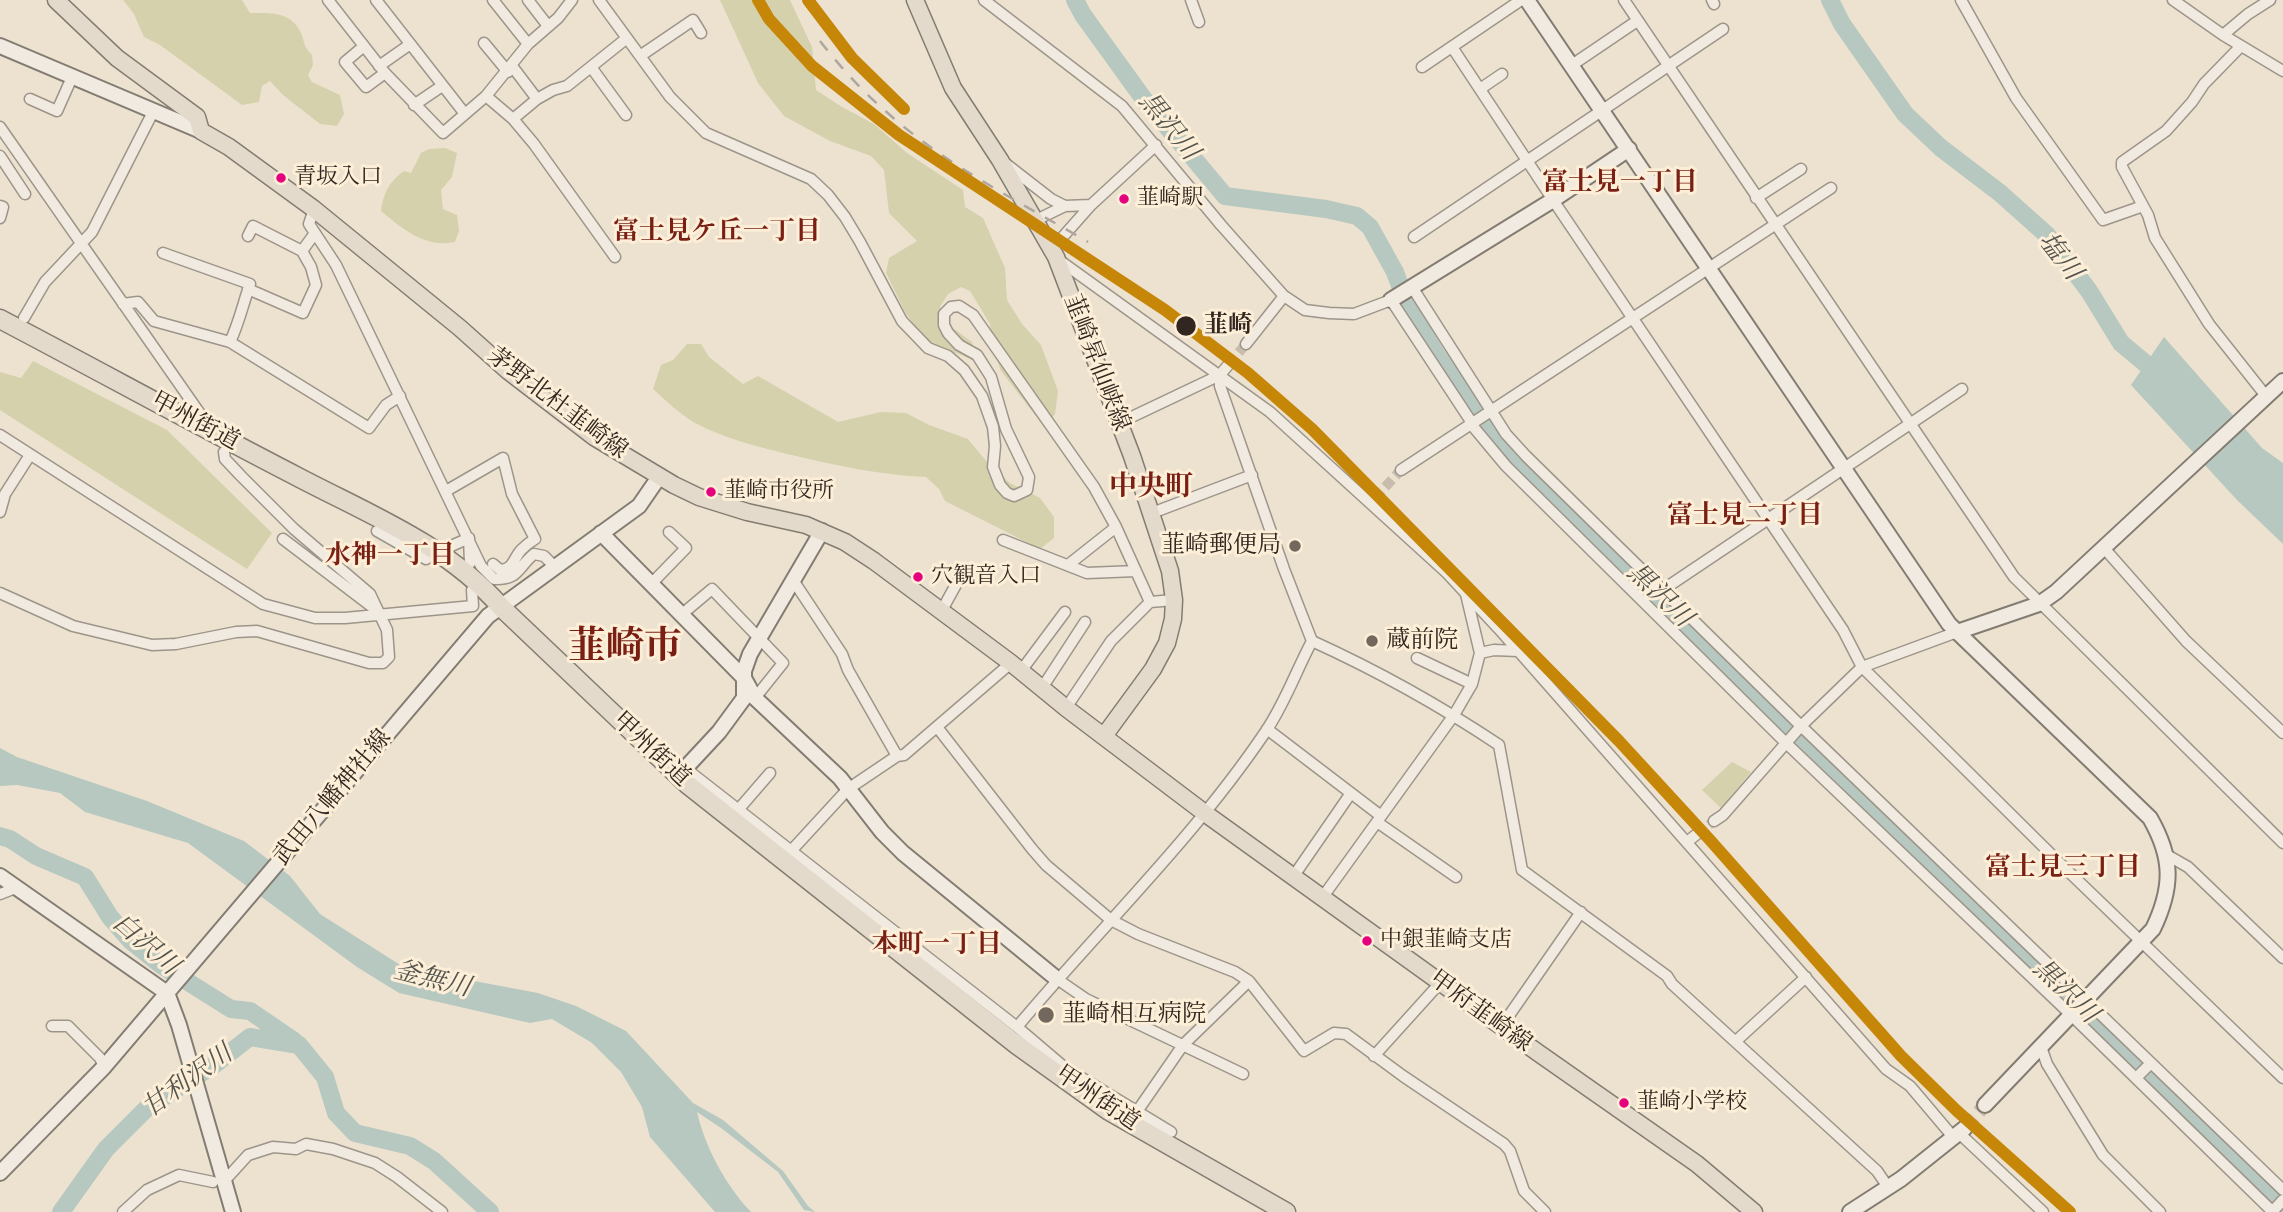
<!DOCTYPE html>
<html>
<head>
<meta charset="utf-8">
<style>
	body { margin:0 }
	canvas { display:block; background:#ede2cf }
</style>
</head>
<body>
<canvas width="2283" height="1212"></canvas>
<script>
const context = document.querySelector('canvas').getContext('2d');
context.lineJoin = 'round';
function fillPath(path, color) {
  context.fillStyle = color;
  context.fill(path, 'evenodd');
}
function strokePath(path, color, width, dash) {
  context.strokeStyle = color;
  context.lineWidth = width;
  context.lineCap = dash ? 'butt' : 'round';
  context.setLineDash(dash || []);
  context.stroke(path);
}
function drawText(font, color, halo, rows, align = 'center') {
  context.font = font + ' Alegreya,"Noto Serif JP",serif';
  context.lineWidth = 6;
  context.setLineDash([]);
  context.textBaseline = 'middle';
  context.strokeStyle = halo;
  context.fillStyle = color;
  for (const [text, x, y, turn = 0] of rows) {
    context.save();
    context.translate(x, y);
    context.rotate((+turn || 0) * Math.PI / 180);
    context.textAlign = isNaN(turn) ? turn : align;
    if (halo) context.strokeText(text, 0, 0);
    context.fillText(text, 0, 0);
    context.restore();
  }
}
fillPath(new Path2D(`
	M 123,0 L 242,0 L 250,13 C 269,13 290,11 300,31 C 305,41 303,47 312,55 L 313,65 L 308,75 L 312,82 L 340,95 L 344,114 L 337,126 L 320,124 L 283,95 L 270,81 L 262,86 L 259,102 L 242,105 L 160,45 L 144,37 L 134,14 Z
	M 720,0 L 790,0 L 812,47 L 816,90 L 842,107 L 874,124 L 907,153 L 963,190 L 965,207 L 983,218 L 1005,268 L 1007,300 L 1022,324 L 1041,345 L 1058,391 L 1055,414 L 1045,428 L 1001,371 L 992,348 L 990,324 L 970,291 L 961,287 L 948,294 L 940,307 L 953,328 L 972,342 L 977,362 L 924,339 L 905,312 L 886,273 L 889,258 L 917,241 L 889,213 L 884,170 L 871,156 L 830,141 L 784,116 L 758,83 Z
	M 445,148 L 457,153 L 452,177 L 441,190 L 443,209 L 457,215 L 459,231 L 455,242 C 424,248 403,229 381,211 C 383,193 390,181 404,171 L 411,173 L 421,153 L 429,149 Z
	M 687,344 L 701,344 L 709,357 L 743,384 L 758,376 L 838,422 L 881,412 L 906,413 L 929,425 L 968,439 L 987,462 L 1010,483 L 1040,498 L 1054,517 L 1054,538 L 1040,549 L 945,501 L 939,489 L 926,477 C 879,475 834,465 787,454 C 756,446 723,438 695,423 C 680,414 666,401 653,389 L 661,365 L 673,360 Z
	M 33,361 L 167,430 L 272,533 L 247,569 L 0,410 L 0,372 L 21,378 Z
	M 1732,762 L 1751,772 L 1721,808 L 1702,790 Z`), '#d5d1ac');
fillPath(new Path2D(`
	M 2164,337 L 2262,448 L 2283,463 L 2283,544 L 2237,500 L 2131,385 Z
	M 0,748 L 17,757 L 147,801 L 244,841 L 290,876 L 320,914 L 405,968 L 538,993 L 576,1006 L 626,1031 L 693,1103 L 723,1120 L 783,1171 L 808,1206 L 815,1212 L 804,1210 L 778,1172 L 721,1128 L 697,1112 C 705,1147 726,1186 751,1212 L 715,1212 L 650,1137 L 642,1107 L 621,1072 L 592,1043 L 552,1019 L 530,1023 L 399,993 L 357,967 L 188,843 L 85,812 L 60,793 L 17,785 L 0,786 Z`), '#b7c8c0');
strokePath(new Path2D(`
	M 1075,0 L 1083,15 L 1143,98 L 1225,196 L 1326,209 L 1357,216 L 1370,227 L 1395,272 L 1408,307 L 1436,354 L 1494,436 L 1649,591 L 2122,1044 L 2283,1203
	M 1830,0 L 1842,24 L 1905,114 L 1941,148 L 2000,193 L 2047,235 L 2089,291 L 2121,343 L 2164,379
	M 0,836 L 10,839 L 36,856 L 85,877 L 110,917 L 131,941 L 161,965 L 231,1009 L 250,1011 L 294,1041
	M 61,1212 L 106,1149 L 148,1107 L 214,1065 L 250,1037 L 299,1045 L 325,1077 L 336,1113 L 355,1133 L 410,1146 L 434,1161 L 490,1212`), '#b7c8c0', 18);
strokePath(new Path2D(`
	M 1229,364 L 1246,344
	M 1375,498 L 1401,470
	M 1697,834 L 1714,821`), '#c8bdac', 10, [10, 5]);
strokePath(new Path2D(`
	M 1965,1128 L 1985,1105`), '#c8bdac', 14, [14, 7]);
const street = new Path2D(`
	M 328,0 L 385,73 L 443,133 L 486,96 L 528,44 L 558,18 L 572,0
	M 376,0 L 465,114
	M 493,0 L 528,44
	M 528,0 L 548,26
	M 599,0 L 670,97 L 706,133 L 811,179 L 828,195 L 845,217 L 860,242 L 902,321 L 928,348 L 948,356 L 964,370 L 982,396 L 993,427 L 995,446 L 993,467 L 1000,485 L 1007,493 L 1014,496 L 1027,490 L 1029,477 L 1006,429 L 991,377 L 977,355 L 959,345 L 948,333 L 944,325 L 944,314 L 951,307 L 959,306 L 973,315 L 1094,487 L 1116,527 L 1150,602 L 1174,600
	M 984,0 L 1122,106 L 1221,225 L 1284,296 L 1305,310 L 1329,313 L 1354,314 L 1391,300 L 1472,423
	M 1191,0 L 1199,22
	M 1624,0 L 2014,577 L 2283,843
	M 1712,0 L 1714,4
	M 1961,0 L 2016,98 L 2103,220 L 2143,206
	M 2173,0 L 2223,35 L 2283,71
	M 2223,35 L 2248,14 L 2270,0
	M 484,43 L 508,72
	M 364,46 L 345,62 L 366,87 L 385,73
	M 2241,46 L 2204,84 L 2192,102 L 2166,131 L 2122,162 L 2122,167 L 2148,215 L 2155,238 L 2209,324 L 2266,396
	M 1452,47 L 1553,200 L 1843,630 L 1862,667 L 2071,874 L 2283,1078
	M 640,56 L 693,20 L 701,33
	M 1572,65 L 1637,21
	M 379,66 L 409,45
	M 512,66 L 537,99
	M 591,67 L 626,115
	M 1422,67 L 1521,0
	M 1480,89 L 1502,74
	M 486,96 L 513,119 L 534,144 L 615,257
	M 30,99 L 57,111 L 73,75
	M 414,105 L 442,86
	M 513,119 L 537,99 L 553,90 L 567,86 L 627,38
	M 0,127 L 210,428
	M 0,156 L 25,194
	M 1006,164 L 1051,199 L 1065,206
	M 1756,198 L 1801,169
	M 0,206 L 3,207 L 0,218
	M 314,209 L 309,224 L 336,265 L 481,566 L 494,579 C 519,580 517,568 534,554 L 544,556 L 554,566
	M 1036,220 L 1065,206 L 1091,205
	M 248,236 L 253,226 L 302,251 L 311,267 L 316,285 L 303,313 L 248,289
	M 1414,237 L 1723,29
	M 1052,249 L 1091,205 L 1156,145
	M 302,251 L 315,233
	M 163,253 L 250,284 C 243,304 239,323 230,342
	M 1059,260 L 1270,412 L 1447,573 L 1499,629 L 1886,1069 L 1910,1086 L 1954,1138
	M 1412,287 L 1506,434 L 1526,456 L 1801,726 L 2283,1190
	M 123,304 L 138,302 L 154,321 L 230,342 L 369,428 L 386,405 L 400,396
	M 24,318 L 45,282 L 92,232 L 154,110
	M 1246,344 L 1284,296
	M 1220,375 L 1220,386 L 1284,569 L 1312,641 C 1378,671 1439,705 1499,745 L 1522,870 L 1667,976 L 1672,984 L 1877,1171 L 1888,1187
	M 1119,423 L 1220,375 L 1229,364
	M 1471,424 L 1506,466 L 1786,743 L 2068,1012 L 2273,1212
	M 0,435 L 263,604 L 315,618 L 345,618 L 473,606 L 472,590
	M 1401,470 L 1831,188
	M 446,491 L 503,458 L 512,494 L 535,539 C 530,542 525,546 521,550 C 513,559 514,569 500,570 L 493,564
	M 0,512 L 5,494 L 30,455
	M 1152,513 L 1252,475
	M 377,531 L 426,559 L 430,556
	M 283,539 L 375,609
	M 1003,540 L 1087,573 L 1136,571
	M 449,547 L 469,538 L 470,563
	M 2104,548 L 2186,641 L 2283,733
	M 1068,565 L 1116,527
	M 793,580 L 842,654 L 848,670 L 897,756
	M 652,583 L 686,548 L 669,532
	M 1664,589 L 1962,389
	M 0,593 L 73,626 L 152,645 L 176,644 L 236,632 L 257,631 L 369,663 L 383,663 L 389,657 L 387,630 L 370,594 L 294,529 L 241,476 L 225,459 L 224,452
	M 1466,594 L 1480,653
	M 942,610 L 958,581
	M 681,615 L 712,589 L 783,663 L 755,698
	M 1417,658 L 1472,684
	M 1021,671 L 1065,612
	M 1042,688 L 1085,622
	M 1066,708 L 1111,641 L 1150,602
	M 937,727 L 1032,849 L 1046,865 L 1111,920 L 1138,934 L 1235,972 L 1249,981 L 1304,1051 L 1334,1033 L 1346,1034 L 1403,1076 L 1504,1144 L 1510,1151 L 1524,1191 L 1545,1212
	M 1267,729 L 1381,816
	M 685,768 L 1017,1027 L 1064,1067 L 1171,1132
	M 738,810 L 770,773
	M 1714,821 L 1723,815 L 1801,726 L 1862,667 L 1957,632
	M 1377,822 L 1456,877
	M 1687,842 L 1697,834
	M 791,851 L 848,789 L 897,756 L 904,755 L 1011,663
	M 2167,855 L 2188,867 L 2283,958
	M 1293,877 L 1351,793
	M 0,894 L 18,887
	M 1322,898 L 1454,715 L 1472,684 L 1480,653 L 1494,650 L 1518,651
	M 1057,979 L 1086,999 L 1243,1074
	M 52,1026 L 68,1026 L 100,1058 L 104,1067
	M 1017,1027 C 1100,928 1194,838 1266,731 C 1285,703 1296,671 1312,641
	M 1501,1027 L 1581,912
	M 1736,1041 L 1806,977
	M 2041,1047 L 2047,1064 L 2103,1155 L 2160,1212
	M 1374,1056 L 1440,983
	M 2136,1078 L 2151,1063
	M 1136,1113 L 1183,1045 L 1249,981
	M 1959,1133 L 2043,1212
	M 228,1177 L 248,1155 L 273,1147 L 296,1149 L 306,1144 L 333,1149 L 375,1163 L 397,1177 L 442,1212
	M 123,1212 L 147,1190 L 179,1175 L 213,1182
	M 2272,1212 L 2283,1200`);
const secondary = new Path2D(`
	M 1527,0 L 1949,624 L 2150,818 C 2173,858 2173,887 2153,929 L 1985,1105
	M 0,46 L 201,131
	M 1391,300 L 1553,200 L 1629,149
	M 601,533 L 744,678 L 755,698 L 840,778 L 882,832 L 903,853 L 1057,979
	M 1957,632 L 2039,604 L 2056,592 L 2283,381
	M 678,776 L 719,732 L 744,698 L 744,671 L 750,654 L 822,531
	M 0,876 L 167,993 L 488,616 L 639,506 L 659,477
	M 0,1173 L 104,1067 L 167,993 L 179,1025 L 233,1212
	M 1850,1212 L 1901,1179 L 1965,1128`);
const primary = new Path2D(`
	M 56,0 L 117,58 L 197,117 L 201,131 L 229,147 L 314,209 L 460,328 L 508,371 L 594,437 L 674,485 L 699,497 L 747,512 L 806,525 L 845,542 L 874,561 L 1011,663 L 1066,708 L 1206,814 L 1537,1052 L 1697,1164 L 1754,1212
	M 915,0 L 953,88 L 1000,160 L 1056,257 L 1132,456 L 1170,571 L 1174,600 L 1173,619 L 1167,643 L 1153,669 L 1104,736`);
const highway = new Path2D(`
	M 0,319 C 99,371 197,425 296,476 C 368,514 446,544 501,607 L 687,784 L 1017,1045 L 1109,1111 L 1286,1212`);
strokePath(street, '#9d958a', 13);
strokePath(secondary, '#837c72', 18);
strokePath(primary, '#837c72', 19);
strokePath(highway, '#837c72', 21);
strokePath(street, '#f0eae0', 10);
strokePath(secondary, '#f0eae0', 14);
strokePath(primary, '#e3dacb', 16);
strokePath(highway, '#e3dacb', 18);
strokePath(new Path2D(`
	M 820,41 C 841,68 864,93 890,115 C 946,165 1023,204 1088,242
	M 1051,230 L 1089,260`), '#ada79f', 2.5, [12, 12]);
strokePath(new Path2D(`
	M 758,0 L 769,19 L 812,66 L 899,135 L 1165,310 L 1248,373 L 1312,429 L 1619,741 L 1710,840 L 1901,1056 L 1956,1110 L 2070,1212
	M 808,0 L 852,58 L 904,109`), '#c68608', 12);
for (const [x, y, r, color] of [
	[281,178,6,"#e5007d"],
	[1124,199,6,"#e5007d"],
	[1186,326,11,"#322720"],
	[711,492,6,"#e5007d"],
	[1295,546,7,"#73685d"],
	[918,577,6,"#e5007d"],
	[1372,641,7,"#73685d"],
	[1367,941,6,"#e5007d"],
	[1046,1015,9,"#73685d"],
	[1624,1103,6,"#e5007d"]
]) {
  const dot = new Path2D();
  dot.arc(x, y, r, 0, 2 * Math.PI);
  context.fillStyle = color;
  context.fill(dot);
  strokePath(dot, '#fceed7', 2.5);
}
drawText('22px', '#322720', '#fceed7', [
	["青坂入口",294,178],
	["韮崎駅",1137,199],
	["韮崎市役所",724,492],
	["穴観音入口",931,577],
	["中銀韮崎支店",1380,941],
	["韮崎小学校",1637,1103]
], 'left');
drawText('bold 24px', '#322720', '#fceed7', [
	["韮崎",1204,326]
], 'left');
drawText('24px', '#322720', '#fceed7', [
	["韮崎昇仙峡線",1096,363,69],
	["茅野北杜韮崎線",557,404,37],
	["甲州街道",195,422,28],
	["甲州街道",651,750,43],
	["武田八幡神社線",333,798,-50],
	["甲府韮崎線",1480,1012,36],
	["甲州街道",1097,1099,34]
]);
drawText('24px', '#322720', '#fceed7', [
	["韮崎郵便局",1281,546,"right"],
	["蔵前院",1386,641],
	["韮崎相互病院",1062,1015]
], 'left');
drawText('italic 26px', '#53544e', '#fceed7', [
	["黒沢川",1168,127,51],
	["塩川",2059,257,52],
	["黒沢川",1659,596,44],
	["白沢川",145,945,41],
	["釜無川",432,980,14],
	["黒沢川",2065,992,44],
	["甘利沢川",188,1082,-36]
]);
drawText('bold 26px', '#7a1f14', '#fceed7', [
	["富士見一丁目",1620,184],
	["富士見ケ丘一丁目",717,233],
	["富士見二丁目",1745,517],
	["水神一丁目",390,557],
	["富士見三丁目",2063,869],
	["本町一丁目",937,946]
]);
drawText('bold 28px', '#7a1f14', '#fceed7', [
	["中央町",1151,488]
]);
drawText('bold 38px', '#7a1f14', '#fceed7', [
	["韮崎市",625,649]
]);
</script>
</body>
</html>
